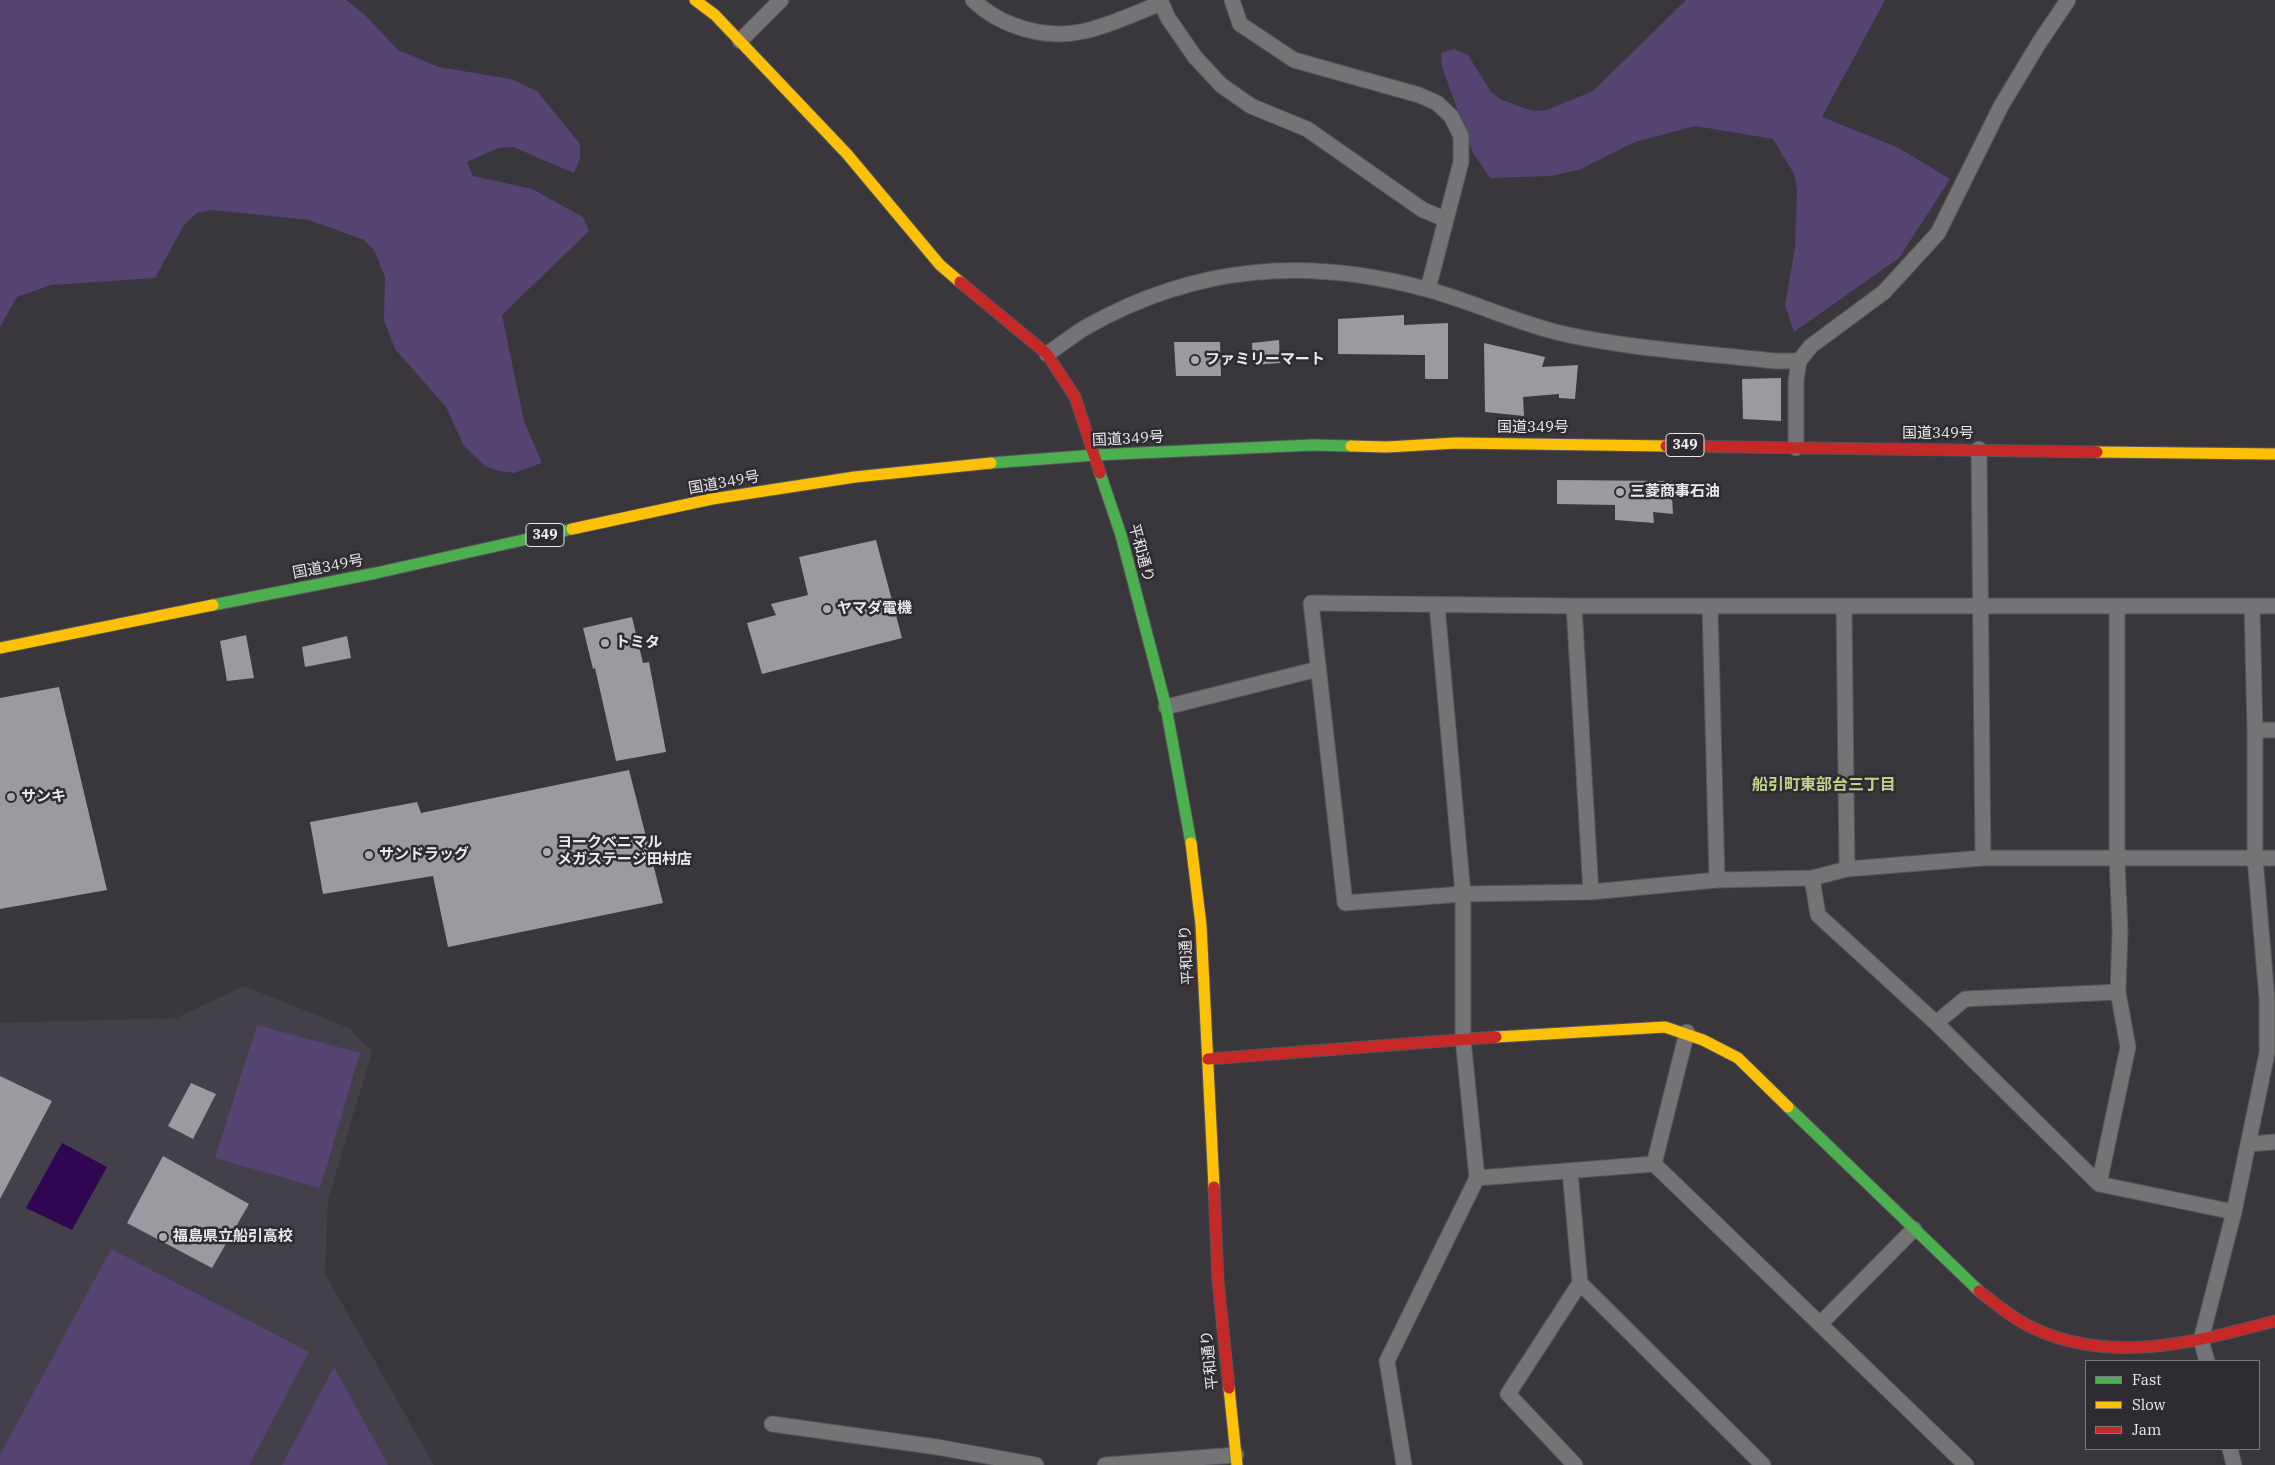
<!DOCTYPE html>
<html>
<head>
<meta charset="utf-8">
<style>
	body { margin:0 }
	#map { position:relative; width:2275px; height:1465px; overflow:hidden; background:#39373b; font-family:"IBM Plex Serif",serif }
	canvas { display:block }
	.legend { position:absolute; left:2085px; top:1360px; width:175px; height:90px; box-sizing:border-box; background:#2e2c32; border:1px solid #79787c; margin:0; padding:6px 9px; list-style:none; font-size:15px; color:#eae9ec }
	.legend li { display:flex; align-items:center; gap:10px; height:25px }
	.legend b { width:25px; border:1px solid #79787c }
</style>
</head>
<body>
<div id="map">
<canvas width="2275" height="1465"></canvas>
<ul class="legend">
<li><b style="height:6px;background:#4caf50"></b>Fast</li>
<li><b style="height:6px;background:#ffc107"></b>Slow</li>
<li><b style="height:6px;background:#c62828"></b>Jam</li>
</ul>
</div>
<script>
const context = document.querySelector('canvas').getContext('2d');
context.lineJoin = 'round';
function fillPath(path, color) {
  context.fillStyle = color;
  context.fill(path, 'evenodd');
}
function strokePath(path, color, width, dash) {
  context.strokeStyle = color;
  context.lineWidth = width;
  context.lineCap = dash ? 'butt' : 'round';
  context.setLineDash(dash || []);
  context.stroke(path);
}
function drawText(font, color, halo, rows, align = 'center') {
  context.font = font + ' "IBM Plex Serif","Noto Sans JP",serif';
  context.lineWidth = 5;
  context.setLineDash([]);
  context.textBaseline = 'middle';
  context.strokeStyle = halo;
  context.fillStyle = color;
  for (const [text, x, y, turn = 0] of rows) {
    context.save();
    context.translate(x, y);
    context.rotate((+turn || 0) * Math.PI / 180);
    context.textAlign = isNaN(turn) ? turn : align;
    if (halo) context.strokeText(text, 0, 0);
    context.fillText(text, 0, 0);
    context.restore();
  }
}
fillPath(new Path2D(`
	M 244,986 L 349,1028 L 372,1052 L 328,1200 L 325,1274 L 434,1465 L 0,1465 L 0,1023 L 176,1018 Z`), '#43404a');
fillPath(new Path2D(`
	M 0,0 L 346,0 L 365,15 L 398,50 L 439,67 L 511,79 L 537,91 L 580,144 L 580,159 L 574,173 L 513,147 L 498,148 L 467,162 L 473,176 L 532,189 L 583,217 L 589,231 L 502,315 L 524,421 L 542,463 L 514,473 L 499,471 L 485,466 L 464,446 L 446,407 L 395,349 L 384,320 L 385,277 L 374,250 L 364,240 L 309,220 L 213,210 L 197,213 L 184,225 L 155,278 L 51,285 L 17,297 L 0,327 Z
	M 1686,0 L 1885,0 L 1822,117 L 1899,148 L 1950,179 L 1899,258 L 1794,332 L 1785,305 L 1795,248 L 1797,190 L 1794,174 L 1773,139 L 1695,126 L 1635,142 L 1581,169 L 1552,176 L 1490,178 L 1473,153 L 1442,67 L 1441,53 L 1454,49 L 1468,55 L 1491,92 L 1502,100 L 1533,111 L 1547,110 L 1593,91 Z
	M 257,1025 L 360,1053 L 320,1188 L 215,1158 Z
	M 111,1249 L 309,1352 L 249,1465 L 0,1465 L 0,1455 Z
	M 334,1367 L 388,1465 L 282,1465 Z`), '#554371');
fillPath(new Path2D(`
	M 62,1143 L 107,1167 L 72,1230 L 26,1208 Z`), '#2e0651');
fillPath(new Path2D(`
	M 1404,315 L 1404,325 L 1448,323 L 1448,379 L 1425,379 L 1425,355 L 1338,354 L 1338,319 Z
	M 1279,340 L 1280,363 L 1253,365 L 1252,343 Z
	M 1174,342 L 1220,342 L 1221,376 L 1176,376 Z
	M 1484,343 L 1545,357 L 1542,367 L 1578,365 L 1575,399 L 1559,398 L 1559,394 L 1523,397 L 1524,416 L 1485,412 Z
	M 1781,378 L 1781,421 L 1743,419 L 1742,379 Z
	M 1557,480 L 1671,481 L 1673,514 L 1653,512 L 1654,523 L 1615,520 L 1615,505 L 1557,504 Z
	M 876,540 L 902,638 L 762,674 L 747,623 L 776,615 L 771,604 L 808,595 L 799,557 Z
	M 632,617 L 643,663 L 649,662 L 666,752 L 616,761 L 595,668 L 593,669 L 583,628 Z
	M 246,635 L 254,678 L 227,681 L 220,641 Z
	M 347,636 L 351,658 L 305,667 L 302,647 Z
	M 59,687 L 107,890 L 0,909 L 0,698 Z
	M 629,770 L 663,903 L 448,947 L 433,876 L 323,894 L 310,822 L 417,802 L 421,813 Z
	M 0,1076 L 52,1101 L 0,1199 Z
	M 191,1083 L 216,1094 L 193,1139 L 168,1126 Z
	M 163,1156 L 249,1204 L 212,1268 L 127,1223 Z`), '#9c9aa0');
const street = new Path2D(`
	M 973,0 C 1001,27 1046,40 1085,31 C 1111,25 1136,13 1161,3
	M 1160,0 L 1168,18 L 1195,57 L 1221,85 L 1251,106 L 1307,129 L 1423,210 L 1445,219
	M 1232,0 L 1240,24 L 1294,60 L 1419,95 L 1437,103 L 1451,116 L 1461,136 L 1461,162 L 1428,289
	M 740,41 L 781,0
	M 1047,354 C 1061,345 1074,334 1088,326 C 1197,265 1306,257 1426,289 C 1471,301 1514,322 1560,333 C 1630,349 1703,353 1775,361 L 1799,361
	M 1796,448 L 1796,381 L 1799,361 L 1811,346 L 1884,292 L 1938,233 L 2001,106 L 2039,43 L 2068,0
	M 1979,449 L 1983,858
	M 1574,606 L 1591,892
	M 1710,606 L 1717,880
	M 1844,606 L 1847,869
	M 2275,606 L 1574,606 L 1311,603 L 1345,903 L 1463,894 L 1591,892 L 1717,880 L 1812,878 L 1847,869 L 1983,858 L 2275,858
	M 1166,707 L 1318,669
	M 2255,730 L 2275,730
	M 1812,878 L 1818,915 L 1936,1023 L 2099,1184 L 2234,1212
	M 1936,1023 L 1965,999 L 2118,992
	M 2249,1144 L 2275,1142
	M 1654,1164 L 1687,1032
	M 1570,1171 L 1580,1283 L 1508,1394 L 1575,1465
	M 1477,1178 L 1654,1164 L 1966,1465
	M 2099,1184 L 2128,1047 L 2118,992 L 2120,931 L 2117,859 L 2117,607
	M 1580,1283 L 1763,1465
	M 1820,1324 L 1914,1229
	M 2207,1361 L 2201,1340 L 2234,1212 L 2267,1053 L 2267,999 L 2255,858 L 2255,730 L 2252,606
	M 772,1424 L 937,1447 L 1036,1465
	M 2230,1449 L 2234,1465
	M 1105,1465 L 1236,1455
	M 1404,1465 L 1387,1361 L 1477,1178 L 1463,1039 L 1463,894 L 1437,605`);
const fast = new Path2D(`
	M 991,463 L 1095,455 L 1312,445 L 1351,446
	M 1100,473 L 1121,535 L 1166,707 L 1191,843
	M 213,605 L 376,573 L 572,529
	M 1788,1107 L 1979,1291`);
const slow = new Path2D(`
	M 695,0 L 715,15 L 847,154 L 940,265 L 960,282
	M 1351,446 L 1387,447 L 1456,443 L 1666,446
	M 2097,452 L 2275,454
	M 572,529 L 712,499 L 855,477 L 991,463
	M 0,648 L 213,605
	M 1191,843 L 1201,925 L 1214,1187
	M 1496,1037 L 1665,1027 L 1703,1040 L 1738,1058 L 1788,1107
	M 1229,1388 L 1237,1465`);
const jam = new Path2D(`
	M 960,282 L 1047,354 L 1075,397 L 1100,473
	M 1666,446 L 2097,452
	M 1208,1059 L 1496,1037
	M 1214,1187 L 1218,1281 L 1229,1388
	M 1979,1291 C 1996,1304 2013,1319 2033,1328 C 2111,1365 2195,1342 2275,1321`);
strokePath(street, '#555457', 17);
strokePath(fast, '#555457', 13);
strokePath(slow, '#555457', 13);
strokePath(jam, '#555457', 13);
strokePath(street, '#747376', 15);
strokePath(fast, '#4caf50', 11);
strokePath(slow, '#ffc107', 11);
strokePath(jam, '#c62828', 11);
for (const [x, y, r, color] of [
	[1195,360,5,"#acabae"],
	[1620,492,5,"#acabae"],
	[827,609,5,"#acabae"],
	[605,643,5,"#acabae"],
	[11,797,5,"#acabae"],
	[547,852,5,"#acabae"],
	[369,855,5,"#acabae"],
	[163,1237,5,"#acabae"]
]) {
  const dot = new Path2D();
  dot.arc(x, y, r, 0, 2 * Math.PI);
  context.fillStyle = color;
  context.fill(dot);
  strokePath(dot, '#2e2c32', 2);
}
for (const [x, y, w] of [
	[1685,445,38],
	[545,535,38]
]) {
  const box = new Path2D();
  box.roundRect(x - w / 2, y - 11.5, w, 23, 4);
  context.fillStyle = '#2e2c32';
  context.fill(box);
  strokePath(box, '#eae9ec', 1);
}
drawText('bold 14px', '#eae9ec', null, [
	["349",1685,445],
	["349",545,535]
]);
drawText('bold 15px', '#eae9ec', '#2e2c32', [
	["ファミリーマート",1205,360],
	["三菱商事石油",1630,492],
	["ヤマダ電機",837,609],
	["トミタ",615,643],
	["サンキ",21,797],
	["ヨークベニマル",557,843],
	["メガステージ田村店",557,860],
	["サンドラッグ",379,855],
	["福島県立船引高校",173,1237]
], 'left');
drawText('15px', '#eae9ec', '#2e2c32', [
	["国道349号",1533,428],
	["国道349号",1938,434],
	["国道349号",1128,439,-3],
	["国道349号",724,483,-10],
	["平和通り",1141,553,75],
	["国道349号",328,567,-11],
	["平和通り",1187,955,-93],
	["平和通り",1210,1360,-96]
]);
drawText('bold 16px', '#c1d489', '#2e2c32', [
	["船引町東部台三丁目",1824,785]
]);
</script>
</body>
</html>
